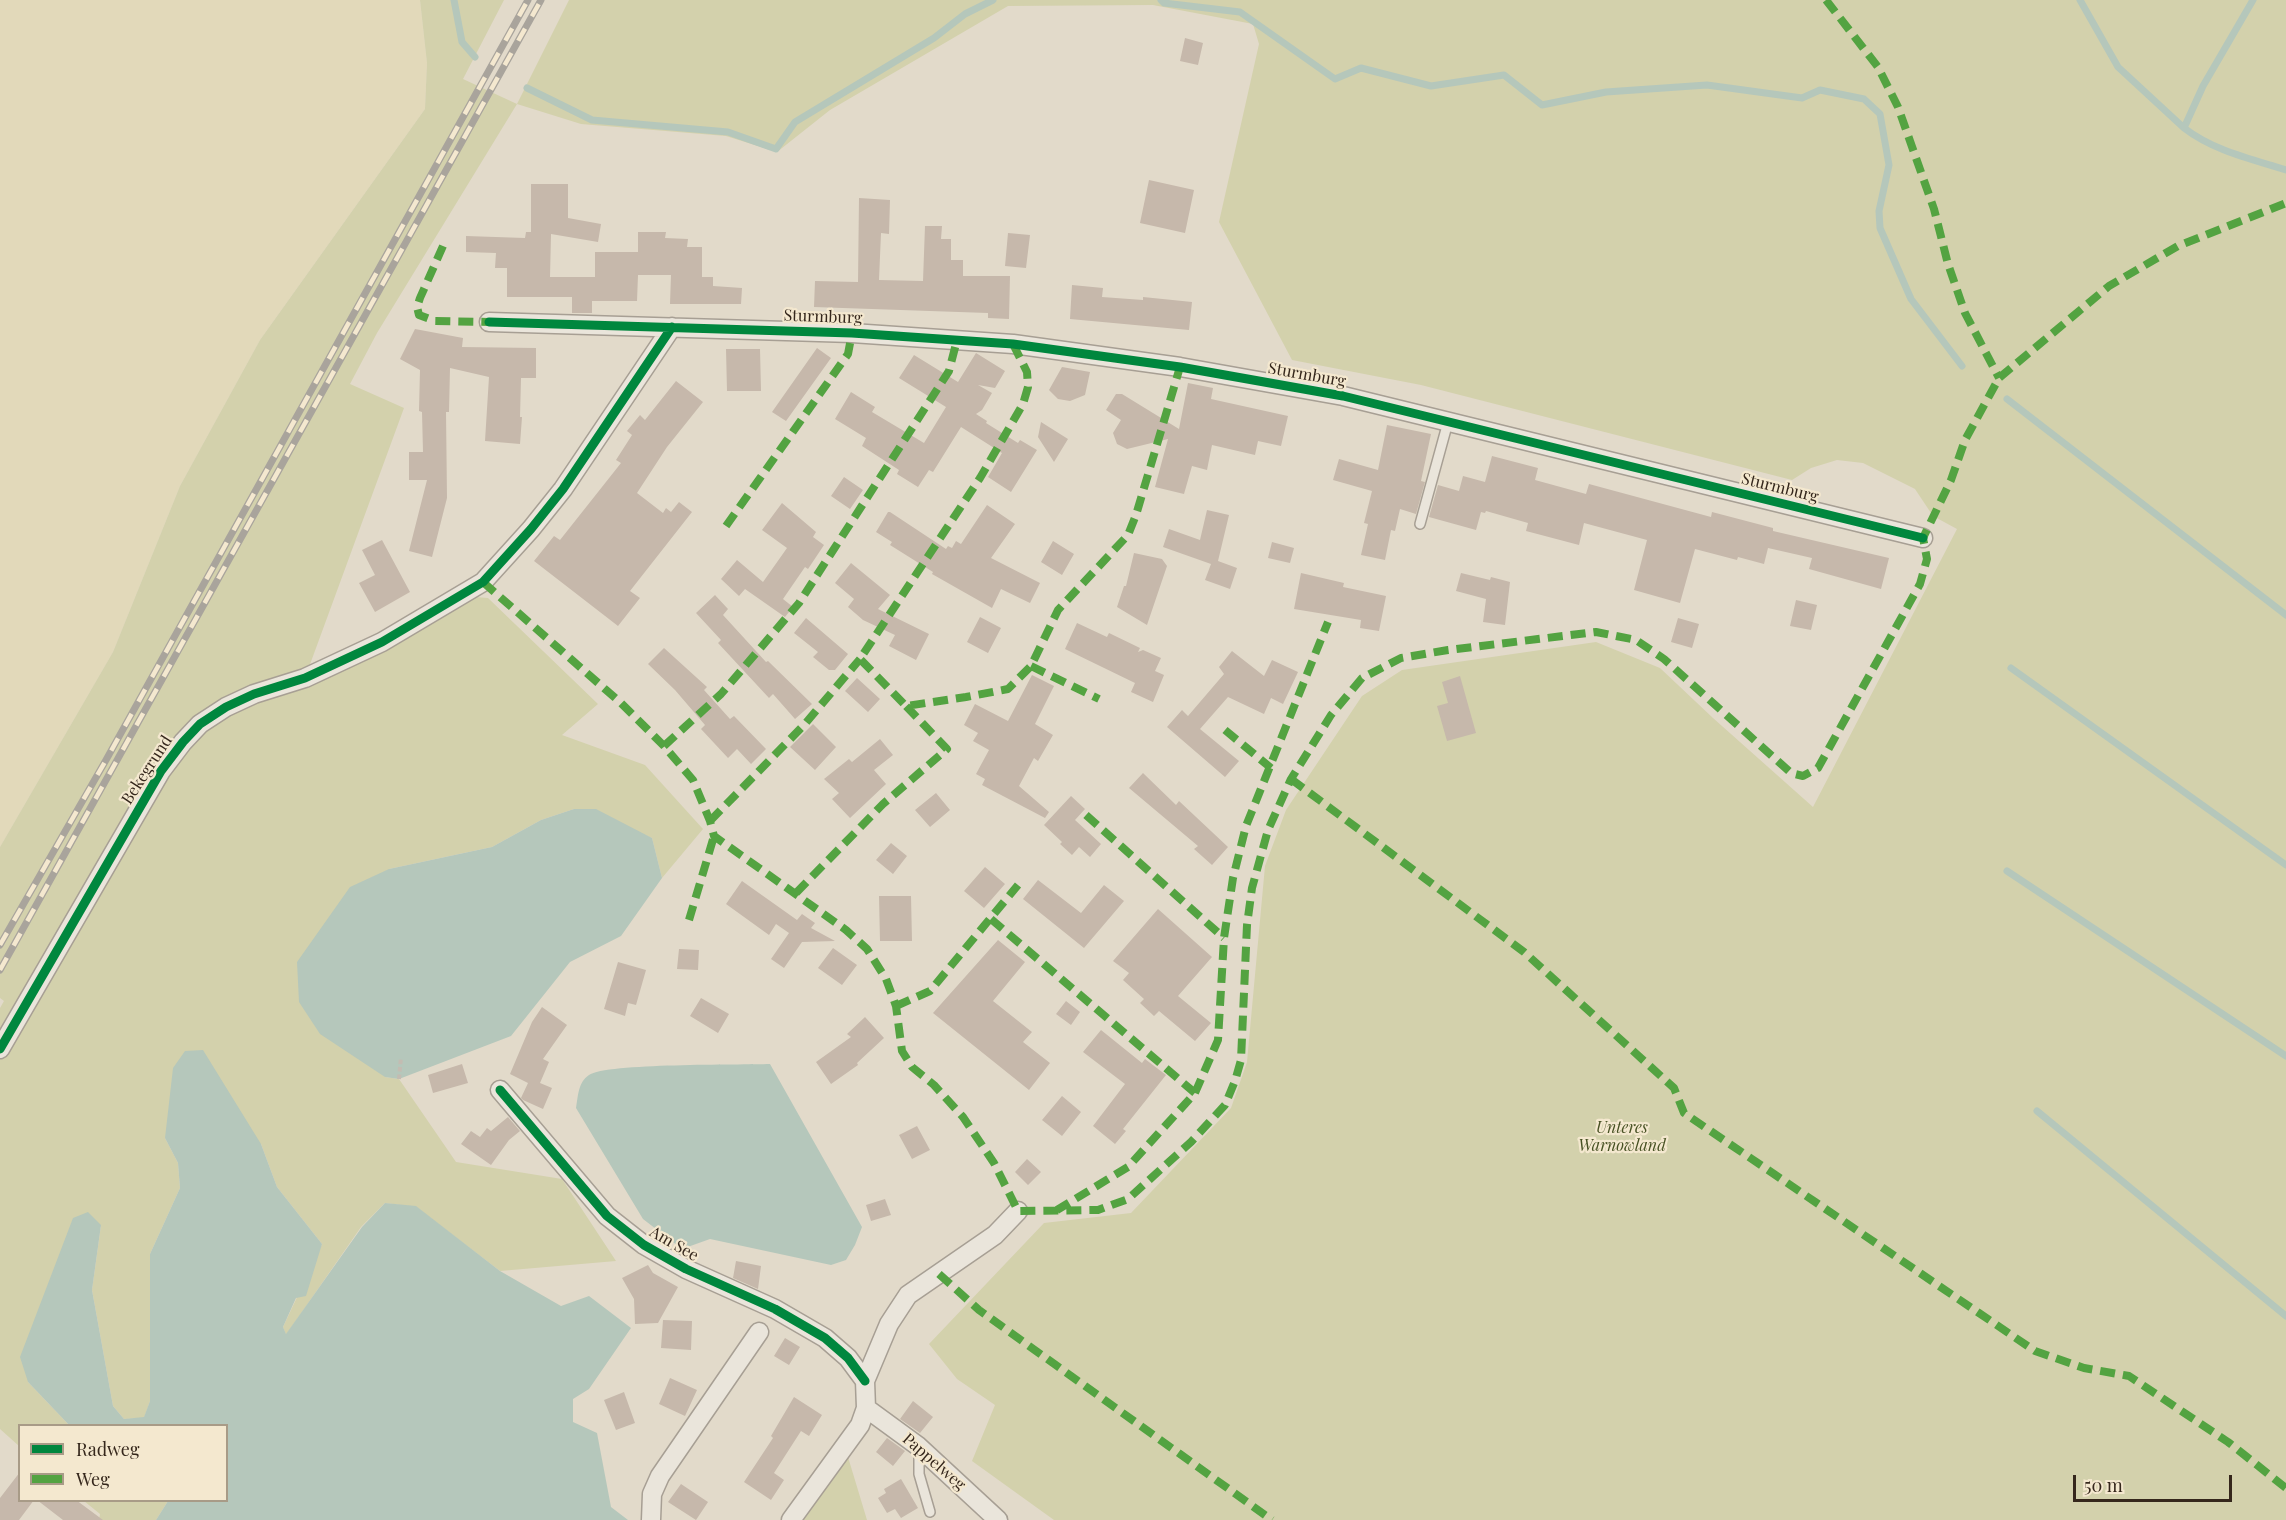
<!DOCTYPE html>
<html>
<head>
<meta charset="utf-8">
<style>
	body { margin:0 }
	#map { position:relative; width:2286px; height:1520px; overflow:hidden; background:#e2daca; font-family:"Playfair Display",serif }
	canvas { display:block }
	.legend { position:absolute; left:18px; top:1424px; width:210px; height:78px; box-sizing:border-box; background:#f4e8cf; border:2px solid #a89b87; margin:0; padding:8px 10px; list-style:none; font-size:18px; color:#35271c }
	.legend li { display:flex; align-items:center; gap:12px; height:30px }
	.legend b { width:30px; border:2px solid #a89b87 }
	.scale { position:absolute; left:2073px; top:1475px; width:159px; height:27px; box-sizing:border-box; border:3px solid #35271c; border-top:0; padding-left:8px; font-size:18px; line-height:21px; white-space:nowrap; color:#35271c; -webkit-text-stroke:4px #f4e8cf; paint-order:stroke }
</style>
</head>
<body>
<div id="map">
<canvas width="2286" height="1520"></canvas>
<ul class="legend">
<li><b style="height:8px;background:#00873e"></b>Radweg</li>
<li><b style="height:8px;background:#53a341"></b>Weg</li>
</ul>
<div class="scale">50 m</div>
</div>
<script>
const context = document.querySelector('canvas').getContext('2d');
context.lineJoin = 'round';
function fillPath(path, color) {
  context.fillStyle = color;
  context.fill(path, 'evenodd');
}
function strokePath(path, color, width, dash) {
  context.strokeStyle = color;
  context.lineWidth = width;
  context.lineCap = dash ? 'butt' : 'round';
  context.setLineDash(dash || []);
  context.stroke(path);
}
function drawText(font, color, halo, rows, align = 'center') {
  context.font = font + ' "Playfair Display",serif';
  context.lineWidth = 4.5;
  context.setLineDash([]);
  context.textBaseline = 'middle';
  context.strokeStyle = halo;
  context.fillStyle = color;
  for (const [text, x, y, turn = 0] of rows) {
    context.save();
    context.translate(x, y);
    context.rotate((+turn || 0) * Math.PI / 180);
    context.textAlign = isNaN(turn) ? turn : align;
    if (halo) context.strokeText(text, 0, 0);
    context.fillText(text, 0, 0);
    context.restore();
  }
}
fillPath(new Path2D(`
	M 0,0 L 420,0 L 427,63 L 425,109 L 260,340 L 180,486 L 113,652 L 0,847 Z`), '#e2d9ba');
fillPath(new Path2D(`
	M 420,0 L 504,0 L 463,79 L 517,104 L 569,0 L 2286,0 L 2286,1520 L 1054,1520 L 972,1461 L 995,1405 L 957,1379 L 929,1344 L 1044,1223 L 1131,1213 L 1231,1108 L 1247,1062 L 1265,866 L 1286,810 L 1362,696 L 1402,670 L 1596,642 L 1660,668 L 1713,718 L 1813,807 L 1957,529 L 1933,516 L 1915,489 L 1863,463 L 1837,460 L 1811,468 L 1792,480 L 1421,385 L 1292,360 L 1219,222 L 1259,44 L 1253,24 L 1153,5 L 1008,6 L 830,110 L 777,152 L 726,136 L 581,124 L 517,104 L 377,333 L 350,384 L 404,408 L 305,678 L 307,686 L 386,651 L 475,597 L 488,598 L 598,704 L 562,735 L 645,765 L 703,829 L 662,878 L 652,838 L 574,809 L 541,820 L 492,847 L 389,869 L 385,1077 L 399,1079 L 456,1162 L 562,1179 L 616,1261 L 500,1271 L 416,1207 L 385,1203 L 361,1227 L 286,1335 L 283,1327 L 322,1244 L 277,1187 L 261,1144 L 165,1138 L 178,1163 L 180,1188 L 150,1254 L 150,1401 L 144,1418 L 124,1419 L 113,1406 L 92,1290 L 101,1225 L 28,1382 L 69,1425 L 20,1426 L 19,1446 L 0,1429 L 0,1008 L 4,1001 L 0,998 L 0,847 L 113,652 L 180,486 L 260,340 L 425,109 L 427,63 Z
	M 848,1457 L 867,1520 L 802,1520 Z
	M 84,1501 L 168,1501 L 156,1520 L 99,1520 L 100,1514 Z`), '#d3d1ac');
fillPath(new Path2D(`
	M 574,809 L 596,809 L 652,838 L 662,878 L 621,936 L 570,962 L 511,1036 L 399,1079 L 385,1077 L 320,1034 L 299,1002 L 297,962 L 350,887 L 389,869 L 492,847 L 541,820 Z
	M 203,1050 L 261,1144 L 277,1187 L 322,1244 L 306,1296 L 296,1298 L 283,1327 L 286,1334 L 362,1227 L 385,1203 L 416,1206 L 500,1271 L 561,1306 L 589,1296 L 631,1328 L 589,1389 L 573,1399 L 573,1422 L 597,1433 L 611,1507 L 628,1520 L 156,1520 L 168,1501 L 226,1500 L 226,1426 L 69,1425 L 28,1382 L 20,1357 L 73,1218 L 88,1212 L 101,1225 L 92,1290 L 113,1406 L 124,1419 L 144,1417 L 150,1401 L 150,1254 L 180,1188 L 178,1163 L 165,1138 L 173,1068 L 185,1051 Z
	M 770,1064 L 862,1227 L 855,1245 L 846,1260 L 831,1265 L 710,1239 L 682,1249 L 643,1219 L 576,1108 C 578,1097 578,1082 589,1075 C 606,1063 741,1065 770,1064 Z`), '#b5c7bb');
strokePath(new Path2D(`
	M 454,0 L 462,42 L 475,57
	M 1161,0 L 1164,3 L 1240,12 L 1335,79 L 1361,68 L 1431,86 L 1504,75 L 1542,105 L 1606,92 L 1707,85 L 1802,98 L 1820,90 L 1864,99 L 1880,114 L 1889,165 L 1879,211 L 1880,228 L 1911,299 L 1962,366
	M 2080,0 L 2118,67 L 2184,128 C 2214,151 2251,159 2286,170
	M 527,88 L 592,120 L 728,132 L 776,149 L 795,122 L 934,38 L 965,14 L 993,0
	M 2184,128 L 2203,86 L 2253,0
	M 2007,399 L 2286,615
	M 2011,668 L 2286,865
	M 2007,871 L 2286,1056
	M 2037,1111 L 2286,1316`), '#b5c7bb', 7);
fillPath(new Path2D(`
	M 1185,38 L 1203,43 L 1198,65 L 1180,61 Z
	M 1149,180 L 1194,190 L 1185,233 L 1140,223 Z
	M 531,184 L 568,184 L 568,218 L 601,224 L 598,242 L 551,234 L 550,277 L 595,277 L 595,252 L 638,252 L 638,232 L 666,232 L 665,238 L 688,239 L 687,247 L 702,247 L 702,277 L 713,277 L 713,286 L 742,288 L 741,304 L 670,304 L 671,275 L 638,275 L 637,301 L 592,301 L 592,313 L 572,313 L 572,297 L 507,297 L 507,268 L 495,268 L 496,253 L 466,252 L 466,236 L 525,238 L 526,232 L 531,232 Z
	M 859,198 L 890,200 L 889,234 L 881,233 L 879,280 L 923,281 L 925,226 L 942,226 L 941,239 L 951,239 L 951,260 L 963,260 L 963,276 L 1010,276 L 1009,319 L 988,318 L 988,313 L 814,307 L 815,281 L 858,282 Z
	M 1008,233 L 1030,235 L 1026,268 L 1005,266 Z
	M 1072,285 L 1103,288 L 1102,297 L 1143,300 L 1143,297 L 1192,302 L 1189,330 L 1070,319 Z
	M 415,329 L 463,338 L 462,347 L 536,348 L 536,378 L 521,378 L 520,417 L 522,417 L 520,444 L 485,441 L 489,377 L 450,368 L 449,412 L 446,412 L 447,498 L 432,557 L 409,551 L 427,480 L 409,480 L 409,452 L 423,452 L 422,412 L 419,411 L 420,370 L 400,359 Z
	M 817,348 L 831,358 L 786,421 L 772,412 Z
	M 726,349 L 760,349 L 761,391 L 727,391 Z
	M 976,353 L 1005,371 L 995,388 L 978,385 L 992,393 L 982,410 L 976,414 L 987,421 L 986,423 L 1018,443 L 1020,440 L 1037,450 L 1011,492 L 988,477 L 1002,453 L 961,427 L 933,472 L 929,470 L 918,487 L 897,474 L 899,470 L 862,446 L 866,438 L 835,419 L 851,392 L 875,407 L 872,412 L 924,443 L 946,407 L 899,378 L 914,355 L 958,382 Z
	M 1062,367 L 1090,372 L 1085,395 L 1070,401 L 1058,399 L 1049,390 Z
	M 676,381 L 703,402 L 667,447 L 637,493 L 663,513 L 666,508 L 671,512 L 679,502 L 692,512 L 630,591 L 640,598 L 618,626 L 534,561 L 554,536 L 560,540 L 621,463 L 616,460 L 632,435 L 627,431 L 640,415 L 645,420 Z
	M 1188,383 L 1213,388 L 1211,399 L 1288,416 L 1281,446 L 1258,441 L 1255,455 L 1212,445 L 1207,470 L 1192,466 L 1184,494 L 1155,487 L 1168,439 L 1127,449 L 1117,444 L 1113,433 L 1121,420 L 1106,410 L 1116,394 L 1122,394 L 1179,429 Z
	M 1041,422 L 1068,439 L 1054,462 L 1038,437 Z
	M 1387,425 L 1431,434 L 1421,481 L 1425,482 L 1416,514 L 1400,509 L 1395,531 L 1391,530 L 1385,560 L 1361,555 L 1368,524 L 1364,523 L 1372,491 L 1333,480 L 1339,459 L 1378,470 Z
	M 1492,456 L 1538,468 L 1535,480 L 1586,494 L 1589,484 L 1711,517 L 1712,512 L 1773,528 L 1773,531 L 1889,558 L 1881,589 L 1809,569 L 1812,558 L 1768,548 L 1764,564 L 1738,557 L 1737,560 L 1695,549 L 1680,603 L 1634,590 L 1647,540 L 1584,523 L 1579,545 L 1526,531 L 1528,523 L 1486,511 L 1485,513 L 1481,512 L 1476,530 L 1429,517 L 1438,485 L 1459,491 L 1463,476 L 1485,482 Z
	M 844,477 L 863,490 L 850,509 L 831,496 Z
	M 782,503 L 816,532 L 813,537 L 824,545 L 808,569 L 805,567 L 783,599 L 793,607 L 785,617 L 745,589 L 739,596 L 721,579 L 737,560 L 763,582 L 787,548 L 762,530 Z
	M 987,505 L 1015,524 L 991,558 L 1040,583 L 1030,603 L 1001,589 L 992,608 L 932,574 L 933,572 L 890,545 L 892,542 L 876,532 L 888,512 L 890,512 L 946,549 L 948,546 L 952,548 L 956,541 L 961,544 Z
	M 1207,510 L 1229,515 L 1218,561 L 1237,568 L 1230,589 L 1205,580 L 1211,564 L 1163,547 L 1169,529 L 1200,540 Z
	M 382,540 L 410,592 L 375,612 L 359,583 L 375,575 L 362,550 Z
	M 1053,541 L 1074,554 L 1062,575 L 1041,562 Z
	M 1272,542 L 1294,548 L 1290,563 L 1268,558 Z
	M 1134,553 L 1162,559 L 1167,566 L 1147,625 L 1117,607 L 1124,586 L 1126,586 Z
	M 851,563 L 890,595 L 878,609 L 929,634 L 916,660 L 889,646 L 895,635 L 863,620 L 848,607 L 854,599 L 835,583 Z
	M 1301,573 L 1344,583 L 1343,587 L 1386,596 L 1379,631 L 1360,628 L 1361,620 L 1294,609 Z
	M 1461,573 L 1490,580 L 1491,577 L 1510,582 L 1505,625 L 1483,622 L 1486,599 L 1456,591 Z
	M 715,595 L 728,609 L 723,615 L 766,662 L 768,661 L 812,704 L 795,719 L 773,694 L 769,698 L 718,643 L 721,640 L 696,613 Z
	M 1796,600 L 1817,605 L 1811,630 L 1790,626 Z
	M 980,617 L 1001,628 L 988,653 L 967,642 Z
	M 806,618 L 848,654 L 835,670 L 829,670 L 813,657 L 818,652 L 794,633 Z
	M 1678,618 L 1699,624 L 1692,648 L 1671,642 Z
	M 1077,623 L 1107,637 L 1109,633 L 1140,648 L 1138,652 L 1143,650 L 1161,658 L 1155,671 L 1164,675 L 1153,702 L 1131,692 L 1135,683 L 1065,649 Z
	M 664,648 L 707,687 L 704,690 L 730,719 L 734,716 L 766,749 L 751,764 L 737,749 L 728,758 L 701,729 L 705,725 L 675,690 L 648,664 Z
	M 1232,651 L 1264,676 L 1272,660 L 1298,672 L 1283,704 L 1271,698 L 1264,714 L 1228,697 L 1200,729 L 1239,761 L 1225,777 L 1167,727 L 1182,710 L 1188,716 L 1224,674 L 1219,667 Z
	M 1032,675 L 1054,686 L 1035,724 L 1053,735 L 1038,761 L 1034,758 L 1019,786 L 1049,812 L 1045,818 L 982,785 L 985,779 L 976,774 L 989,750 L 973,741 L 978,733 L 964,725 L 975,704 L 1008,721 Z
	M 1460,676 L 1476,733 L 1447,741 L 1437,706 L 1448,703 L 1442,682 Z
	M 857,678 L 880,699 L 868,712 L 845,691 Z
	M 813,724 L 836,747 L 815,770 L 790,747 Z
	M 880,739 L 893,755 L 874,770 L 886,784 L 850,818 L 832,799 L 839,793 L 824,779 L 849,759 L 852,762 Z
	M 1143,773 L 1176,805 L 1179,801 L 1228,847 L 1212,865 L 1194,849 L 1198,846 L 1129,788 Z
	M 936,793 L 950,810 L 930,827 L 915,810 Z
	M 1071,796 L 1085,809 L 1075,820 L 1101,844 L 1090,857 L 1079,847 L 1072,855 L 1060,844 L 1062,842 L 1044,825 Z
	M 891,843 L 907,856 L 893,874 L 876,860 Z
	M 985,867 L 1005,884 L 984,908 L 964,891 Z
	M 1038,880 L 1081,913 L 1104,885 L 1124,901 L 1084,948 L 1023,899 Z
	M 742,881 L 797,920 L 802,914 L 815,923 L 811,928 L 835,941 L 802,942 L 784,968 L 771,959 L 789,933 L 776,924 L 769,935 L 726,904 Z
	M 879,896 L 911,896 L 912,941 L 880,941 Z
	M 1158,909 L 1212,957 L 1178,996 L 1211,1023 L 1195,1041 L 1159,1011 L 1154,1016 L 1140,1003 L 1144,999 L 1123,980 L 1129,973 L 1113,961 Z
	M 998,940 L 1025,962 L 993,1001 L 1032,1032 L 1023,1042 L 1050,1063 L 1029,1090 L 933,1013 Z
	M 833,948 L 857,965 L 842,985 L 818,968 Z
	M 679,949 L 699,950 L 698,970 L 677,969 Z
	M 618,962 L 646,970 L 636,1005 L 628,1003 L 625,1016 L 604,1009 Z
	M 701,998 L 729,1014 L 718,1033 L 690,1016 Z
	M 1066,1001 L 1080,1012 L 1071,1025 L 1056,1014 Z
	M 542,1007 L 567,1025 L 543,1059 L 549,1062 L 540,1083 L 552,1088 L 543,1109 L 523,1100 L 521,1098 L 528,1083 L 510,1074 L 532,1022 Z
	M 865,1017 L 884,1038 L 857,1063 L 858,1065 L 831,1084 L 816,1062 L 851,1037 L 847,1034 Z
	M 1101,1030 L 1142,1063 L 1145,1059 L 1166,1075 L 1123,1129 L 1126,1131 L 1115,1144 L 1093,1126 L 1125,1084 L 1083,1052 Z
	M 462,1064 L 468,1083 L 433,1093 L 428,1075 Z
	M 1062,1096 L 1081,1112 L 1062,1136 L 1042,1120 Z
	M 508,1117 L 520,1131 L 509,1140 L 491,1165 L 461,1144 L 471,1131 L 480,1137 L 487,1128 L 491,1131 Z
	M 917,1126 L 930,1150 L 912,1159 L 899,1135 Z
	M 1027,1159 L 1041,1172 L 1028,1185 L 1015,1172 Z
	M 885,1199 L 891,1215 L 871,1221 L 866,1205 Z
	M 736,1261 L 761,1266 L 758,1289 L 733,1278 Z
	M 648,1265 L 653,1273 L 678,1287 L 658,1323 L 635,1324 L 634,1299 L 622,1278 Z
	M 663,1320 L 692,1321 L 691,1350 L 661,1348 Z
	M 785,1338 L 800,1347 L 789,1365 L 774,1356 Z
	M 670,1378 L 697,1390 L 685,1416 L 659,1404 Z
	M 624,1392 L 635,1423 L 616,1430 L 604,1400 Z
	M 794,1397 L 822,1415 L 809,1436 L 801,1431 L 774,1473 L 784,1480 L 771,1500 L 744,1482 L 773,1438 L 771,1436 Z
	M 913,1401 L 933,1417 L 920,1433 L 900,1419 Z
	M 887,1438 L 905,1451 L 893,1466 L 876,1452 Z
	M 20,1472 L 20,1500 L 34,1500 L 19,1520 L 0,1520 L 0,1498 Z
	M 901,1479 L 918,1508 L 901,1518 L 895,1509 L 887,1513 L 878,1498 L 886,1493 L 884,1489 Z
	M 681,1484 L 708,1502 L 696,1520 L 668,1502 Z
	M 37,1500 L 76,1500 L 103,1520 L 63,1520 Z`), '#c6b8ab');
const lane = new Path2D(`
	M 1420,524 L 1448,422
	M 919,1448 L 919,1474 L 930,1512`);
const street = new Path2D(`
	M 489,322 L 852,333 L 1013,344 L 1180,367 L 1343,396 L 1923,538
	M 0,1049 L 161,771 L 183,742 L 200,724 L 226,707 L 254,694 L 305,678 L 382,642 L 483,582 L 531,529 L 563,489 L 672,327
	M 500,1090 L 607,1216 L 644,1245 L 686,1269 L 775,1309 L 825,1338 L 848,1358 L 865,1381
	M 866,1408 L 918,1446 L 998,1520
	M 651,1520 L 652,1494 L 660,1476 L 759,1332
	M 791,1520 L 860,1425 L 866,1408 L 865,1381 L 889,1324 L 908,1295 L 995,1235 L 1018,1211`);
strokePath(lane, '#a79f94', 12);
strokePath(street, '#a79f94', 21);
strokePath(new Path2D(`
	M 399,1079 L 401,1057`), '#c3bcb2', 4, [4.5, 3]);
strokePath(lane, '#eae5db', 9);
strokePath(street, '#eae5db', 18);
const rail = new Path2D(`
	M 0,945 L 106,760 L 528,0
	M 0,970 L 541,0`);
strokePath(rail, '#a9a49c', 7);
strokePath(rail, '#f4e8cf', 4.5, [14]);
strokePath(new Path2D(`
	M 1826,0 L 1878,67 L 1898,107 L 1934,209 L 1948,264 L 1965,313 L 1999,378
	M 443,246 L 420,298 L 417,307 L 419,315 L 435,321 L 489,322
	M 1013,344 L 1027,372 L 1028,387 L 1023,404 L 980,478 L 860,659 L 906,706 L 966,697 L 1008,689 L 1031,666 L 1058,610 L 1128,535 L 1136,515 L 1180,367
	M 726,526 L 848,354 L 852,333
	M 483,582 L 621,703 L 664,746 L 693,780 L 710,821 L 714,836 L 846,930 L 867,949 L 886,979 L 896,1006 L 902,1051 L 912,1067 L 934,1085 L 963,1117 L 994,1163 L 1018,1211 L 1098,1210 L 1128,1199 L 1191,1142 L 1225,1105 L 1235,1081 L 1241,1060 L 1247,925 L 1252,888 L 1268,830 L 1291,779 L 1331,715 L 1362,678 L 1401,658 L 1448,650 L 1596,632 L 1636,640 L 1664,659 L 1791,773 L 1803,776 L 1818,768 L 1920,584 L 1927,559 L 1923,538 L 1951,480 L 1965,440 L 1999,378 L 2109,286 L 2178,246 L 2286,203
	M 1031,666 L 1099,699
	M 1225,730 L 1271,768
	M 664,746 L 721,694 L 799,603 L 949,371 L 957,340
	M 1291,779 L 1524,952 L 1674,1088 L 1684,1113 L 2035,1351 L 2084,1368 L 2129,1376 L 2228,1442 L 2286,1488
	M 1086,815 L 1224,938
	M 710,821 L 804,725 L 860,659
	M 796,893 L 883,804 L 947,749 L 906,706
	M 991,919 L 1195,1093 L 1128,1167 L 1057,1210
	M 689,920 L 714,836
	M 896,1006 L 930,991 L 1018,885
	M 1195,1093 L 1218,1040 L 1224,938 L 1233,878 L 1246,826 L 1328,622
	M 939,1274 L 979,1310 L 1272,1520`), '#53a341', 8, [15, 8]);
strokePath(new Path2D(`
	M 489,322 L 852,333 L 1013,344 L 1180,367 L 1343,396 L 1923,538
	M 0,1049 L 161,771 L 183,742 L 200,724 L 226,707 L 254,694 L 305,678 L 382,642 L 483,582 L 531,529 L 563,489 L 672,327
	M 500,1090 L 607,1216 L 644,1245 L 686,1269 L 775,1309 L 825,1338 L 848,1358 L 865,1381`), '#00873e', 9);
drawText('16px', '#35271c', '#f4e8cf', [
	["Sturmburg",823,317,2],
	["Sturmburg",1307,375,10],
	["Sturmburg",1780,488,14],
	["Bekegrund",147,770,-57],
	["Am See",674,1244,30],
	["Pappelweg",934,1462,41]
]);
drawText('italic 16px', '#475123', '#f4e8cf', [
	["Unteres",1622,1128],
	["Warnowland",1622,1146]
]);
</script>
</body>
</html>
